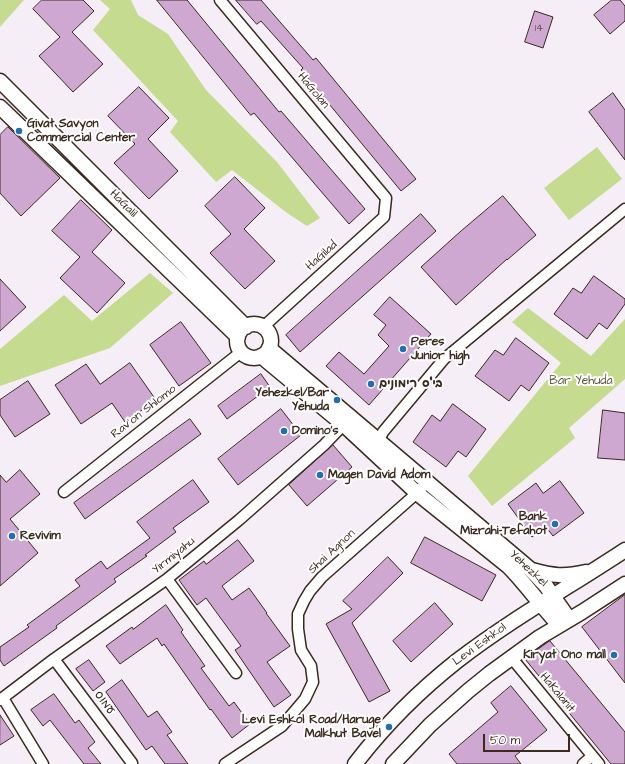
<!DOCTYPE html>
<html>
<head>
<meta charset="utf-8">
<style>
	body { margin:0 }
	#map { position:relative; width:625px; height:764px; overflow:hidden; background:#f5eef6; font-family:"Architects Daughter",sans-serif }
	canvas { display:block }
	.scale { position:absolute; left:483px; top:734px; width:87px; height:18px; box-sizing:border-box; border:2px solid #3b2a1e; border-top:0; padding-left:5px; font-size:12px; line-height:14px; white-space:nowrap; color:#3b2a1e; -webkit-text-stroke:3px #fff; paint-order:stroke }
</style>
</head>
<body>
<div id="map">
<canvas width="625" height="764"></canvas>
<div class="scale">50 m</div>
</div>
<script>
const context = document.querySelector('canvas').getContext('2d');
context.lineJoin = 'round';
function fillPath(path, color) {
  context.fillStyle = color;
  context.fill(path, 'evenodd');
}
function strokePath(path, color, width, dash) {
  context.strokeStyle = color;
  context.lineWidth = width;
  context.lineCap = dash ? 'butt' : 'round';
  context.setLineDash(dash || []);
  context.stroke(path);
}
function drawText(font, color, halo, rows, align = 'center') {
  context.font = font + ' "Architects Daughter","Playpen Sans Hebrew",sans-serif';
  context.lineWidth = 4;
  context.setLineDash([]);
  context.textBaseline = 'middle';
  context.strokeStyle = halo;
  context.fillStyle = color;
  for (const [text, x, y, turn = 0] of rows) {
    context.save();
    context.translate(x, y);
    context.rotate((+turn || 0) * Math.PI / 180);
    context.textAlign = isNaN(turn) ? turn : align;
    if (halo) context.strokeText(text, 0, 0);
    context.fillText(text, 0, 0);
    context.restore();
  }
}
fillPath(new Path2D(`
	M 0,0 L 24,0 L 0,27 Z
	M 100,0 L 131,0 L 138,15 L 168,34 L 206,90 L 277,162 L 320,218 L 307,226 L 287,213 L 232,170 L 216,182 L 170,132 L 178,121 L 93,30 L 110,9 Z
	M 597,147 L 622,179 L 569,220 L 544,188 Z
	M 150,273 L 173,293 L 110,348 L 0,386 L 0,349 L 64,295 L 92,321 Z
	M 528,308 L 591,356 L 625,319 L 625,379 L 569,428 L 575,438 L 492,506 L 468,476 L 561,363 L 512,322 Z`), '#c5db90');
const building = new Path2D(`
	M 42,0 L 83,0 L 94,11 L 72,32 L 103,64 L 73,92 L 39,56 L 60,37 L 33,9 Z
	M 157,0 L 187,0 L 279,112 L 281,111 L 365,209 L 349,224 L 254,113 L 251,115 Z
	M 236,0 L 261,0 L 313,60 L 316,58 L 416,179 L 401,191 L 301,70 L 303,68 L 261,21 L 257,24 Z
	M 612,0 L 620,0 L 625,6 L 625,21 L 610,34 L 594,15 Z
	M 535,11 L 553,17 L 543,48 L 525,42 Z
	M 139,87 L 169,118 L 148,139 L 178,171 L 149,199 L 114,163 L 135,144 L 108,116 Z
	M 613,93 L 625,110 L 625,160 L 589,112 Z
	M 8,127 L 60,178 L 21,216 L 0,193 L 0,135 Z
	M 235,177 L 265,208 L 244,229 L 275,261 L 245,289 L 210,253 L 231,234 L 205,206 Z
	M 503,196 L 536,235 L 507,260 L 507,259 L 456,305 L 421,267 L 461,231 Z
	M 81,200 L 112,230 L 92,252 L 125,283 L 97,313 L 60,278 L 80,257 L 52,231 Z
	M 421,214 L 436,231 L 300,352 L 286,335 Z
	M 594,276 L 625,299 L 625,304 L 607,329 L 599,323 L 587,339 L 554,314 L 573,288 L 581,293 Z
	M 0,279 L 26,307 L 0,331 Z
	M 390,297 L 431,334 L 369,405 L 326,366 L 339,352 L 364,374 L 389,346 L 378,335 L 386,325 L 374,315 Z
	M 181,322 L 211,363 L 179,386 L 150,345 Z
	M 516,338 L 549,363 L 529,391 L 521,385 L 509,401 L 475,376 L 495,350 L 503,355 Z
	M 130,363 L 156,400 L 125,422 L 112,403 L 81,424 L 55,385 L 86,364 L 100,384 Z
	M 261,374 L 270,387 L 227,419 L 218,406 Z
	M 28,381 L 50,414 L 15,437 L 0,415 L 0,400 Z
	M 453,404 L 486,429 L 466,457 L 458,451 L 446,467 L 413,442 L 432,415 L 440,421 Z
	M 281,409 L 301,435 L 238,485 L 218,459 Z
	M 603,410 L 625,413 L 625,460 L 598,458 Z
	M 190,419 L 201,434 L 85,519 L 74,503 Z
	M 333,445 L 352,467 L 307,506 L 289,485 Z
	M 20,470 L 40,494 L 10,519 L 38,553 L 0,586 L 0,475 L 6,482 Z
	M 193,480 L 209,502 L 173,528 L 176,532 L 145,555 L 147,556 L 114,579 L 116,582 L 56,626 L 57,628 L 4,666 L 0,660 L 0,647 L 29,627 L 27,625 L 80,586 L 75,580 L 101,561 L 107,569 L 150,538 L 137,522 Z
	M 560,481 L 584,513 L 553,536 L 546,527 L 532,537 L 508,504 L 536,483 L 543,493 Z
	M 425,537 L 496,575 L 482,601 L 411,563 Z
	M 238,540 L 254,561 L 222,586 L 232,600 L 249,588 L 267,613 L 266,613 L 290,646 L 267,662 L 291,695 L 274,707 L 235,650 L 241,646 L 206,598 L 197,605 L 179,580 L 204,561 L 206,564 Z
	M 388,557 L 403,573 L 352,623 L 390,691 L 369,702 L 326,624 L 352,609 L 343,601 Z
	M 625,595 L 625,683 L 582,627 Z
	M 435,603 L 453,624 L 411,662 L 393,641 Z
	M 166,605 L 183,630 L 181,632 L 205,666 L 201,668 L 229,706 L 234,702 L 250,724 L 232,738 L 211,709 L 210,710 L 164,644 L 162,646 L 157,638 L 120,664 L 106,646 L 132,627 L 133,629 Z
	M 550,641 L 625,732 L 625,764 L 611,764 L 525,659 Z
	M 89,660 L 105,682 L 93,691 L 76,669 Z
	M 122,680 L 148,717 L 157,711 L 172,732 L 167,735 L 188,764 L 165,764 L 152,746 L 146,750 L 106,692 Z
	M 511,686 L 547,730 L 515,756 L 521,764 L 457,764 L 449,754 L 498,712 L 491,703 Z
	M 54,694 L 75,723 L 79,720 L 95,742 L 88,748 L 101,764 L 84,764 L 50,720 L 43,726 L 31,710 Z
	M 0,715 L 14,736 L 0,745 Z`);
fillPath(building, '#cea8d1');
strokePath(building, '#3b2a1e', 1);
const street = new Path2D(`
	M 220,0 L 386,198 L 384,217 L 263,327
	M 380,442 L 380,438 L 383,432 L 444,359 L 625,209
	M 64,492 L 241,352
	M 167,579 L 236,673
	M 54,659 L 132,763
	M 510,659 L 515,662 L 599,764
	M 3,698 L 43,764
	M 0,700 L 54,659 L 167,579 L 239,520 L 324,445 L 348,420
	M 225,764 L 282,726 L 305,699 L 313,682 L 311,666 L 301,650 L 298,629 L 298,614 L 304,601 L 310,591 L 322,577 L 417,493 L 427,482
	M 583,764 L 592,756`);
const secondary = new Path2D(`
	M 0,81 L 246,327
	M 0,107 L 238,337
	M237 341a17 17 0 1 1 34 0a17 17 0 1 1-34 0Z
	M 269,348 L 530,569 L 546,586 L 569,619
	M 261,356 L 344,425 L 417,493 L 508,566 C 526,584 541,606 559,625
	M 532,570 C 553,576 564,577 586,572
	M 355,764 C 384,726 419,691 457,661 C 510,620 569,587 625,550
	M 393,764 L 430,725 L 468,691 L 489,674 L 540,637 L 582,612 L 625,584`);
strokePath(street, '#3b2a1e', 13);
strokePath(secondary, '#3b2a1e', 17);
strokePath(street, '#fff', 10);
strokePath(secondary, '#fff', 14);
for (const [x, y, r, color] of [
	[19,131,4,"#1f6fb2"],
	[403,349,4,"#1f6fb2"],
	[371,384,4,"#1f6fb2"],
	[337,400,4,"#1f6fb2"],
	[284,431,4,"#1f6fb2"],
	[320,475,4,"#1f6fb2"],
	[555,524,4,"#1f6fb2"],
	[12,536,4,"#1f6fb2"],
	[614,655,4,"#1f6fb2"],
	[389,727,4,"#1f6fb2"]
]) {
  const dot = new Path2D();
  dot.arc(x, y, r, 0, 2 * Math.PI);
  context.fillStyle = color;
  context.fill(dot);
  strokePath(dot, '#fff', 1.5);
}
drawText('10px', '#604a4b', null, [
	["14",539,29]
]);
drawText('12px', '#3b2a1e', '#fff', [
	["HaGolan",313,91,50],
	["HaGalil",123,204,45],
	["HaGilad",322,256,-42],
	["Rav'on Shlomo",144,412,-38],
	["Shai Agnon",332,552,-43],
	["Yirmiyahu",174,556,-39],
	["Yehezkel",528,569,43],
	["Levi Eshkol",480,645,-36],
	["HaKalanit",557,693,50],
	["עמוס",104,703,53]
]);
drawText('bold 12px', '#3b2a1e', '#fff', [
	["Givat Savyon",27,124],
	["Commercial Center",27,138],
	["Peres",411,342],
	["Junior high",411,356],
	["בי\"ס רימונים",379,384],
	["Yehezkel/Bar",329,393,"right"],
	["Yehuda",329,407,"right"],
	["Domino's",292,431],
	["Magen David Adom",328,475],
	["Bank",547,517,"right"],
	["Mizrahi-Tefahot",547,531,"right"],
	["Revivim",20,536],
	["Kiryat Ono mall",606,655,"right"],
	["Levi Eshkol Road/Haruge",381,720,"right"],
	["Malkhut Bavel",381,734,"right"]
], 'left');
drawText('12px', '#5e563a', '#fff', [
	["Bar Yehuda",581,381]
]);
</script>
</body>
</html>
